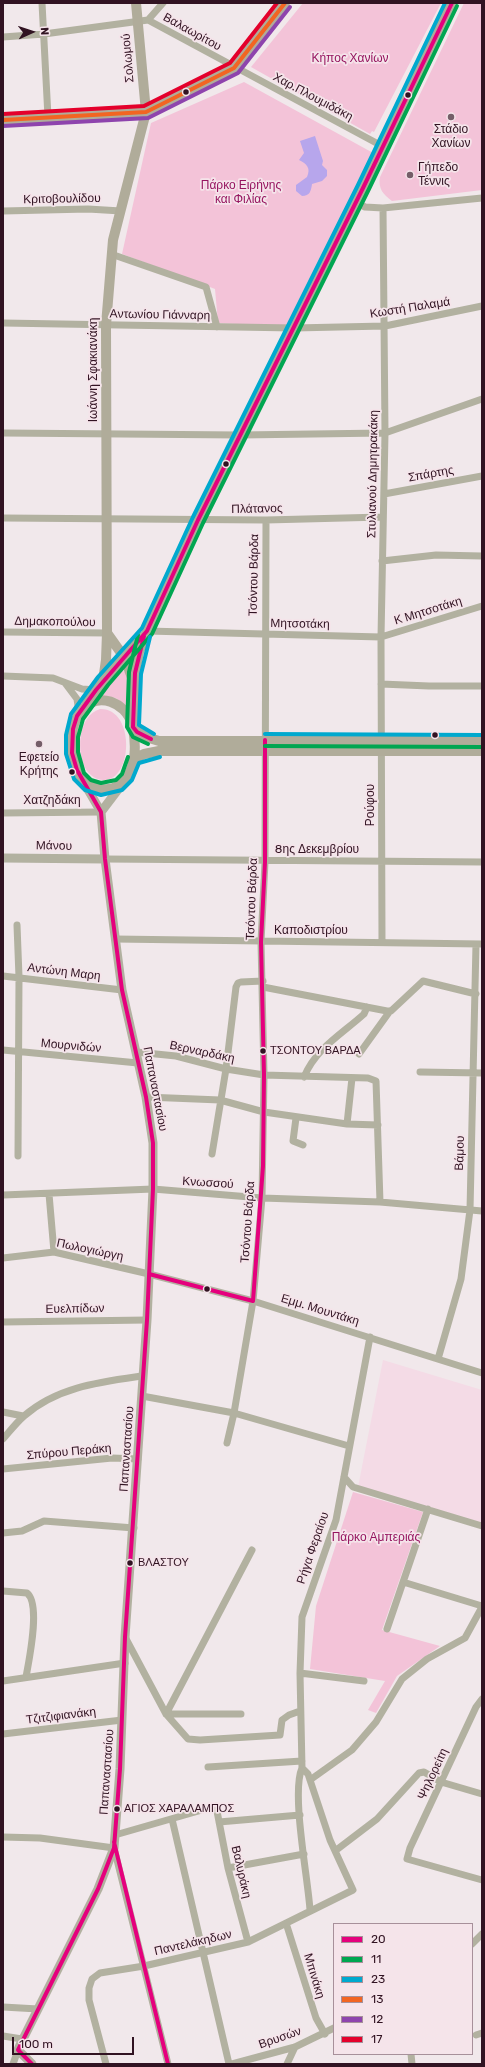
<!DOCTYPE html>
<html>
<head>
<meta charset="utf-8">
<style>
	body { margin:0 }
	#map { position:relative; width:485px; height:2067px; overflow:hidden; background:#f1e8eb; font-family:Rubik,sans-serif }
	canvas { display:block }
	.frame { position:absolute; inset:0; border:4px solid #311322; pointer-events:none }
	.legend { position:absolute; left:333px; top:1923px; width:140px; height:132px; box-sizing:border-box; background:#f5e4ea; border:1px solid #a7909a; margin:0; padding:5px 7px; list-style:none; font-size:12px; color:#311322 }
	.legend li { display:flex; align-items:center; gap:8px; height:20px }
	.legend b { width:20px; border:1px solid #a7909a }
	.north { position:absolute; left:12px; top:12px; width:40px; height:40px; -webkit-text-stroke:3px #f5e4ea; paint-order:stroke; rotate:87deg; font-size:11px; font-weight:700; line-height:16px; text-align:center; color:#311322 }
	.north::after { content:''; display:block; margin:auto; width:14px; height:18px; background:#311322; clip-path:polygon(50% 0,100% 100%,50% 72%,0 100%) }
	.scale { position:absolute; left:12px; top:2037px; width:122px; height:18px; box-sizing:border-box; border:2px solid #311322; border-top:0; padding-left:5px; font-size:12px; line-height:14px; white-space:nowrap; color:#311322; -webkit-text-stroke:3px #f5e4ea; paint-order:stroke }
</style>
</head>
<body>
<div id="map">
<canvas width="485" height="2067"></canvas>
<div class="frame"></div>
<ul class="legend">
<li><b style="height:5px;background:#e5007d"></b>20</li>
<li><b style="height:5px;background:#00a651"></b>11</li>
<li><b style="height:5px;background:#00a9ce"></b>23</li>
<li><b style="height:5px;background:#f26522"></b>13</li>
<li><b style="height:5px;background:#8e44ad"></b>12</li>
<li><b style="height:5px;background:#e4002b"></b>17</li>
</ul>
<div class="north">N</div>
<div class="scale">100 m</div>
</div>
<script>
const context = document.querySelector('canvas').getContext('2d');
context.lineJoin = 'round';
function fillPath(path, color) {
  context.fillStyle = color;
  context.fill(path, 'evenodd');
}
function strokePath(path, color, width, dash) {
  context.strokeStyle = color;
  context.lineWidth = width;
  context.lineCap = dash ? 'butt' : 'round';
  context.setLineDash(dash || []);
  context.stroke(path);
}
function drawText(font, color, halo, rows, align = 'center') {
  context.font = font + ' Rubik,sans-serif';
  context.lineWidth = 3.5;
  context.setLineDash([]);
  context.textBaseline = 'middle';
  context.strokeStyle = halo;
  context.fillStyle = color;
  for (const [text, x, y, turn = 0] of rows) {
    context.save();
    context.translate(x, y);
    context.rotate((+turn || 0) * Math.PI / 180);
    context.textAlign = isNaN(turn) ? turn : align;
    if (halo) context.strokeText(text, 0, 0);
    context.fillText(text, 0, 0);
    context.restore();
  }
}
fillPath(new Path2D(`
	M 383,1360 L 482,1390 L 482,1523 L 358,1487 Z`), '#f4dbe6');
fillPath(new Path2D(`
	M 303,3 L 441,3 L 374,132 L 372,131 L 370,134 L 251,67 Z
	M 464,3 L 482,3 L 482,190 L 392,201 C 383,194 378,189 380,177 Z
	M 244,82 L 375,154 L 290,327 L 218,323 L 215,289 L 122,254 L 151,123 Z
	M 118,671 L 123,671 L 128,674 L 130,709 L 116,698 L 98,696 Z
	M 100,709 C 136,708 133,782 103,780 C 97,780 91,776 87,771 C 76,754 77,716 100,709 Z
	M 353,1492 L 423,1512 L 382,1630 L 440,1646 L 397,1676 L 376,1713 L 368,1710 L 385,1681 L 310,1669 L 316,1606 Z`), '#f3c3d8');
fillPath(new Path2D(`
	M 315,136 L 323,161 L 322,165 L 327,170 L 327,176 L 322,181 L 312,184 C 311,191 310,196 302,196 L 296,191 L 296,185 L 307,177 C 311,168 307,164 299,160 L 304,153 L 300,141 Z`), '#b7a6ec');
strokePath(new Path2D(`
	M 42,3 L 48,117
	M 148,20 L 163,3
	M 3,37 L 44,34 L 148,20 L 382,146
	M 355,202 L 365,207 L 383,208 L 482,198
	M 3,211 L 88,209 L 121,211
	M 111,254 L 206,287 L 217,327
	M 3,323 L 294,328 L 385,326 L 482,306
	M 3,433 L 240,435 L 385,433 L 482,399
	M 384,494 L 482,476
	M 3,518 L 266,520 L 383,517
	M 382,561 L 436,555 L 482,556
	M 147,631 L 381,637 L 482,606
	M 3,632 L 107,633
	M 3,676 L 53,678 L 82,689 L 96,690
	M 65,683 L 77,699 L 79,713
	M 381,684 L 429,686 L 482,686
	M 3,813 L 101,812
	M 105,859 L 482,862
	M 17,925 L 19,977 L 18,1156
	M 115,939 L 482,944
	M 382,942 L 381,637 L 385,433 L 383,208
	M 3,976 L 122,990
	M 263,987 L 387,1011 L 391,1011 L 423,981 L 476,994
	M 3,1050 L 138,1063
	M 136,1052 L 176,1056 L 226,1069 L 264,1075 L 368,1078 L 376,1081 L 380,1202
	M 359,1054 L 390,1011
	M 420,1072 L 482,1073
	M 304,1077 C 316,1048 342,1034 364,1014 L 367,1007
	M 146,1097 L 220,1100 L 264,1112 L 347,1124 L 378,1125
	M 296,1118 L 293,1141 L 303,1145
	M 347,1124 L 352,1078
	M 212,1154 L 226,1069 L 236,987 L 238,983 L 241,982 L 263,981
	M 49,1194 L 54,1252
	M 3,1195 L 153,1189 L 262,1198 L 380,1202 L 482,1211
	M 3,1258 L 54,1252 L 149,1274 L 253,1301 L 482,1373
	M 3,1322 L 147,1320
	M 438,1359 L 461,1279 L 470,1210 L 476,944
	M 142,1396 L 234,1413 L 349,1446
	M 3,1412 L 23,1416
	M 3,1439 C 10,1431 16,1423 24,1416 C 57,1387 100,1382 142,1376
	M 227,1443 L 234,1413 L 253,1301 L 262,1198 L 264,1075 L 261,942 L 265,862 L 266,520
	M 3,1469 L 112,1458 L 138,1459
	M 344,1477 L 353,1487 L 482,1526
	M 3,1533 L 22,1531 L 44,1521 L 134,1528
	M 403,1582 L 482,1606
	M 3,1591 L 27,1593 C 41,1604 29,1660 26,1677
	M 387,1629 L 428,1509
	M 125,1637 L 166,1714 L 188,1739 L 200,1740 L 280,1735 L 282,1720 L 289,1715 L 300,1711
	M 300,1673 L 364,1681
	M 3,1681 L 125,1663
	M 482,1699 L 476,1707 L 410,1848 L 407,1859 L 482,1880
	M 241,1714 L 166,1714 L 252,1550
	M 3,1734 L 122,1720
	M 208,1767 L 302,1761
	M 310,1780 L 352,1750 L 376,1722 L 402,1679 L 427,1659 L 465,1638 L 482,1607
	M 172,1819 L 229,2064
	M 219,1822 L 300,1815
	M 115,1835 L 216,1806 L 228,1868 L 248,1942
	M 3,1837 L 40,1838 L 114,1848 L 168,2064
	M 335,1851 L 377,1819 L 419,1773 L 424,1772 L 441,1782 L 482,1794
	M 228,1868 L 304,1854
	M 310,1910 C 308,1878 291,1793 302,1768 L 300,1673 L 302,1617 L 336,1520 L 370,1337
	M 286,1923 L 316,2018 L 325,2034
	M 472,1944 L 482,1934
	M 3,2007 L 38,2009
	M 476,2035 L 482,2033
	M 3,2036 L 22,2039
	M 411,2054 L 412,2064
	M 13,2064 L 18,2050
	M 106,2064 L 89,2000 L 89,1988 L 92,1979 L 100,1973 L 144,1966 L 248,1942 L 353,1890 L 330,1840 L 308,1774 L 302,1768
	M 232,2064 L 295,2047 L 334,2028
	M 287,2064 L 295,2047`), '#b2b1a0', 7);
strokePath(new Path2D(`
	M 101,812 L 123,783
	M 3,858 L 105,859
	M 32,2064 L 18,2050 L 20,2045 L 98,1889 L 114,1848 L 120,1769 L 125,1637 L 147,1320 L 153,1189 L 153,1143 L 146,1097 L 122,990 L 105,859 L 101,812 L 83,781`), '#b2b1a0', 9);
strokePath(new Path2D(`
	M 3,120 L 146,112 L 234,68 L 285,3
	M 107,633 L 124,657 L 133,680
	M 103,681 L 106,660 L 107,633 L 106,325 L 113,240 L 146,112 L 136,3
	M 86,705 L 103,681 L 141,637
	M 132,724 C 125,702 98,691 82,710 C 69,724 70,749 75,766 C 82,789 112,799 127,777 C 136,764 136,744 133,729
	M 133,727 L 135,673 L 139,652 L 147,631 L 198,520 L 363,188 L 452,3
	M 133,729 L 146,737 L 159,741 L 482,741
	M 134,759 L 144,754 L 159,751 L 482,751`), '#b0ac9a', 10);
strokePath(new Path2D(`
	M 144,636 L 135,673 L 133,727 L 137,732 L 151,739
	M 149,1274 L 253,1301 L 263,1166 L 264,1075 L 261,942 L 265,862 L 265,740
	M 114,1842 L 168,2064
	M 32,2064 L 18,2050 L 98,1889 L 114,1848 L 120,1769 L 125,1637 L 147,1320 L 153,1189 L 153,1143 L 146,1097 L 122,990 L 105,859 L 101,812 L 77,770 L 72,753 L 73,729 L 77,716 L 96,690 L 147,631 L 198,520 L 363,188 L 452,3`), '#e5007d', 4);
strokePath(new Path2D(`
	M 138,635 L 129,672 L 127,727 L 133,737 L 148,744
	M 265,746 L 482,747
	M 128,757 L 122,774 L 116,780 L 101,783 L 91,780 L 84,773 L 78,752 L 78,737 L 83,719 L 108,685 L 152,634 L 203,523 L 368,191 L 457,6`), '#00a651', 4);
strokePath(new Path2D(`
	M 150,637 L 141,674 L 139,725 L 154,734
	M 265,734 L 482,735
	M 160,757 L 139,763 L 132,780 L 122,790 L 101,795 L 85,790 L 74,779 L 66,754 L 66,735 L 71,714 L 98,677 L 142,628 L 193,517 L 358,185 L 445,3`), '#00a9ce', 4);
strokePath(new Path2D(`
	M 3,120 L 146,112 L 234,68 L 285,3`), '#f26522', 4);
strokePath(new Path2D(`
	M 3,126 L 148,118 L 238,73 L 290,7`), '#8e44ad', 4);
strokePath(new Path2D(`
	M 3,114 L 144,106 L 230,63 L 277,3`), '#e4002b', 4);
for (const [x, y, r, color] of [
	[186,92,3.5,"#311322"],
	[408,95,3.5,"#311322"],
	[451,117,4,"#745e68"],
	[410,175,4,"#745e68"],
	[226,464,3.5,"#311322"],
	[435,735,3.5,"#311322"],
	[39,744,4,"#745e68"],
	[72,772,3.5,"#311322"],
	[263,1051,3.5,"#311322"],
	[207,1289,3.5,"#311322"],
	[130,1563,3.5,"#311322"],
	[117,1809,3.5,"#311322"]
]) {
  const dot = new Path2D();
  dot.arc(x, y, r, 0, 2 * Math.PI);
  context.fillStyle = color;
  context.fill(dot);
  strokePath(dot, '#f5e4ea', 1.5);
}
drawText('11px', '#311322', '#f5e4ea', [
	["ΤΣΟΝΤΟΥ ΒΑΡΔΑ",270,1051],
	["ΒΛΑΣΤΟΥ",138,1563],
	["ΑΓΙΟΣ ΧΑΡΑΛΑΜΠΟΣ",124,1809]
], 'left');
drawText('12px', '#311322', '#f5e4ea', [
	["Βαλαωρίτου",192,32,29],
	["Σολωμού",128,58,-95],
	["Χαρ.Πλουμιδάκη",313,97,28],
	["Κριτοβουλίδου",62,199,-1],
	["Κωστή Παλαμά",410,308,-9],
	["Αντωνίου Γιάνναρη",160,315,1],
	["Ιωάννη Σφακιανάκη",94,370,-90],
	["Στυλιανού Δημητρακάκη",373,474,-89],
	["Σπάρτης",431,474,-10],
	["Πλάτανος",257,509,-1],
	["Τσόντου Βάρδα",254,575,-89],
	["Κ Μητσοτάκη",428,611,-17],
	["Δημακοπούλου",55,622,1],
	["Μητσοτάκη",300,624,1],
	["Χατζηδάκη",52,801],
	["Ρούφου",371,805,-90],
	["Μάνου",54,846,1],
	["8ης Δεκεμβρίου",317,850],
	["Τσόντου Βάρδα",252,899,-88],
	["Καποδιστρίου",311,931],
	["Αντώνη Μαρη",64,972,7],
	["Μουρνιδών",71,1046,5],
	["Βερναρδάκη",202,1052,12],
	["Παπαναστασίου",155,1089,79],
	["Βάμου",460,1153,-88],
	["Κνωσσού",208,1183,4],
	["Τσόντου Βάρδα",248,1222,-86],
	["Πωλογιώργη",90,1250,12],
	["Ευελπίδων",75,1309,-1],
	["Εμμ. Μουντάκη",320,1310,17],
	["Παπαναστασίου",127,1449,-86],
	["Σπύρου Περάκη",69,1452,-5],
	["Ρήγα Φεραίου",313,1548,-71],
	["Τζιτζιφιανάκη",61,1716,-7],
	["Παπαναστασίου",107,1772,-86],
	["Ψηλορείτη",433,1774,-65],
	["Βαλυράκη",241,1872,77],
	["Παντελάκηδων",193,1943,-13],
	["Μπινάκη",314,1976,73],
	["Βρυσών",280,2038,-19]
]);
drawText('12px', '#961560', '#f5e4ea', [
	["Κήπος Χανίων",350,59],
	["Πάρκο Ειρήνης",241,186],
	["και Φιλίας",241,200],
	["Πάρκο Αμπεριάς",376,1538]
]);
drawText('12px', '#311322', '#f5e4ea', [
	["Στάδιο",451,130],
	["Χανίων",451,144],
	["Γήπεδο",418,168,"left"],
	["Τέννις",418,182,"left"],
	["Εφετείο",39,758],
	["Κρήτης",39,772]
]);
</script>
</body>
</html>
